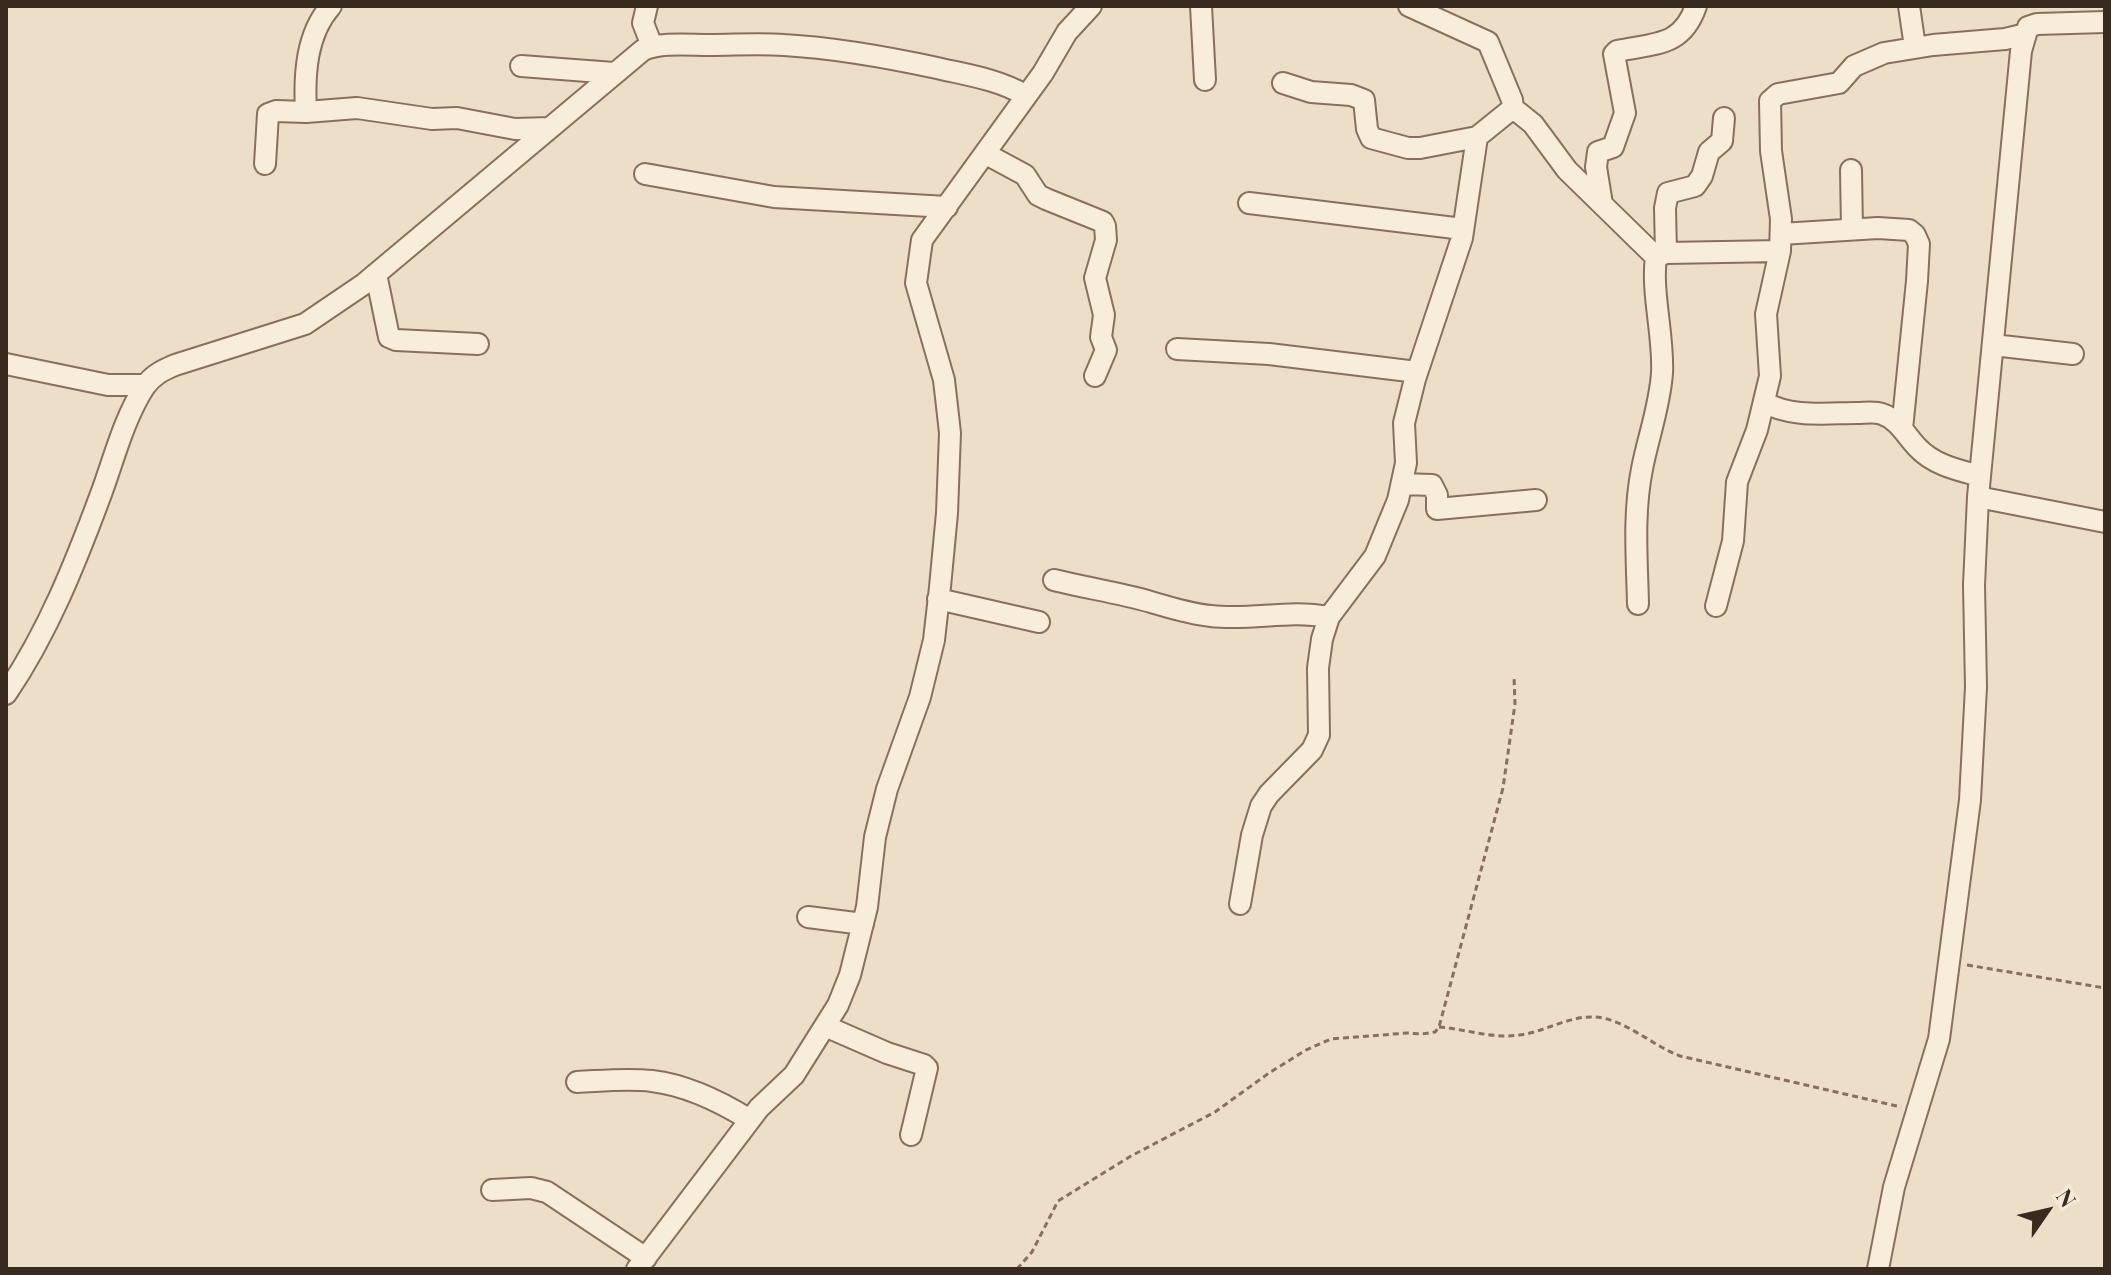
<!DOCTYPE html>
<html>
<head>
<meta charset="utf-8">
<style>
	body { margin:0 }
	#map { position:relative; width:2111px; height:1275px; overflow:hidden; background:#eddec8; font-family:"Playfair Display",serif }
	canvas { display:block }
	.frame { position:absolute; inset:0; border:8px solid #392a20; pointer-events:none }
	.north { position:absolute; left:2007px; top:1171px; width:80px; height:80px; -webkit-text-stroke:6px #f5e9d7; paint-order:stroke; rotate:56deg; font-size:22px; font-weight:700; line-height:32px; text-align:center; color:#392a20 }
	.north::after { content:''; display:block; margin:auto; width:28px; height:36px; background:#392a20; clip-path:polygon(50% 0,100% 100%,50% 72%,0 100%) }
</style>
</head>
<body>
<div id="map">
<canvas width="2111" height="1275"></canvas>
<div class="frame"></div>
<div class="north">N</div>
</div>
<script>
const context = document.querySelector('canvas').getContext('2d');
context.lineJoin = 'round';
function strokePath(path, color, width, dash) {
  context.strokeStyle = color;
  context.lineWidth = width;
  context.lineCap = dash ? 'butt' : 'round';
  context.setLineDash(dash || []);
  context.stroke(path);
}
const minor = new Path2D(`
	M 331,6 C 306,34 304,75 306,112 L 357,108 L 432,119 L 457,118 L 515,129 L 550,128
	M 647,6 L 643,23 L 652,46
	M 1201,6 L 1205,80
	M 1909,6 L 1915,47
	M 521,66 L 614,73
	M 1283,83 L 1311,92 L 1351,95 L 1364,100 L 1367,129 L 1371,138 L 1408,148 L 1420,148 L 1477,137
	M 1513,108 L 1533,124 L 1567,170 L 1656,257
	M 986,154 L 1025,175 L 1038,195 L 1046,199 L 1103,222 L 1105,226 L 1106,240 L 1095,278 L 1104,315 L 1101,337 L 1106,350 L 1095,376
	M 265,164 L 268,114 L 276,111 L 306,112
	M 1851,170 L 1852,229
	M 645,174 L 774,197 L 947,207
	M 1249,203 L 1463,229
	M 1602,204 L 1596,167 L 1598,152 L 1613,147 L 1625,113 L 1614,54 L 1617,51 C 1655,43 1682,47 1696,6
	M 1781,234 L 1878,228 L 1909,230 L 1915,235 L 1919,244 L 1917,281 L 1902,429
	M 1666,253 L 1665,208 L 1668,193 L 1695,186 L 1702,176 L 1709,152 L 1722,141 L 1724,118
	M 376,274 L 389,337 L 396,340 L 478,344
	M 1993,345 L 2073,354
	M 1177,349 L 1269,354 L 1417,372
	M 6,364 L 108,385 L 146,385
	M 1764,402 C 1791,418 1827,413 1857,413 C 1865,413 1874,411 1882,414 C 1898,419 1907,437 1918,448 C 1934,465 1958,470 1980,476
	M 1402,484 L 1432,485 L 1437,495 L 1437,509 L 1536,500
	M 1978,497 L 2105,522
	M 1054,580 C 1086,588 1120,593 1151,602 C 1172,608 1190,614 1211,616 C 1253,621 1287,609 1329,617
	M 938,599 L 1039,622
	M 1638,604 C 1637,559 1633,514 1642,469 C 1648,438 1660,405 1662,373 C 1664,336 1651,292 1656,257 L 1666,253 L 1780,251
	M 1716,606 L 1733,541 L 1737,482 L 1757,430 L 1770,376 L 1766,314 L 1780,251 L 1781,219 L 1771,151 L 1770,101 L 1778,94 L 1839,83 L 1854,66 L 1884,53 L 1933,45 L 2005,39 L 2026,34
	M 6,694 C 48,632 75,564 101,494 C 114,459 124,418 145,386 C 153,375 163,370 175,365 L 305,324 L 364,284 L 643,50 C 662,42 688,45 710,45 C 734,45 760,43 784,45 C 836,48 886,57 937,68 C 967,75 997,79 1025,95
	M 1240,904 L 1252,835 L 1261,806 L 1269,794 L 1312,750 L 1319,735 L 1318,668 L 1322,639 L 1329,617 L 1375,556 L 1398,500 L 1406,463 L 1404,423 L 1415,379 L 1462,238 L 1477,137 L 1513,108 L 1512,100 L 1488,42 L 1409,6
	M 808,917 L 863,924
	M 825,1026 L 887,1053 L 924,1065 L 927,1068 L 911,1135
	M 577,1082 C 601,1081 627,1078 652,1081 C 686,1085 721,1102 750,1120
	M 492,1190 L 531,1188 L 547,1192 L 646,1258
	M 637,1269 L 759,1108 L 794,1075 L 838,1005 L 850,975 L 867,907 L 875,837 L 887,789 L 920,697 L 934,640 L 940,587 L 947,513 L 950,433 L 944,380 L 916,283 L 922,240 L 1043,73 L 1067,32 L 1091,6
	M 1878,1269 L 1894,1187 L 1939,1039 L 1970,800 L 1976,687 L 1974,585 L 1978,497 L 2021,51 L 2028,27 L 2037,24 L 2105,22`);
strokePath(minor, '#88705d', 24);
strokePath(new Path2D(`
	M 1967,965 L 2105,988
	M 1439,1027 C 1466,1029 1492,1039 1519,1035 C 1547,1032 1573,1012 1603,1018 C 1630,1024 1654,1046 1680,1056 L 1901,1107
	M 1017,1269 L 1032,1252 L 1058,1201 L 1131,1156 L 1215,1112 L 1269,1073 L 1306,1050 L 1331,1039 L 1407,1033 L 1422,1034 L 1435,1032 L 1439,1027 L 1503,788 L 1515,704 L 1514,677`), '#88705d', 3, [6, 4]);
strokePath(minor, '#f8ecdb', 20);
</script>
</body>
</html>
